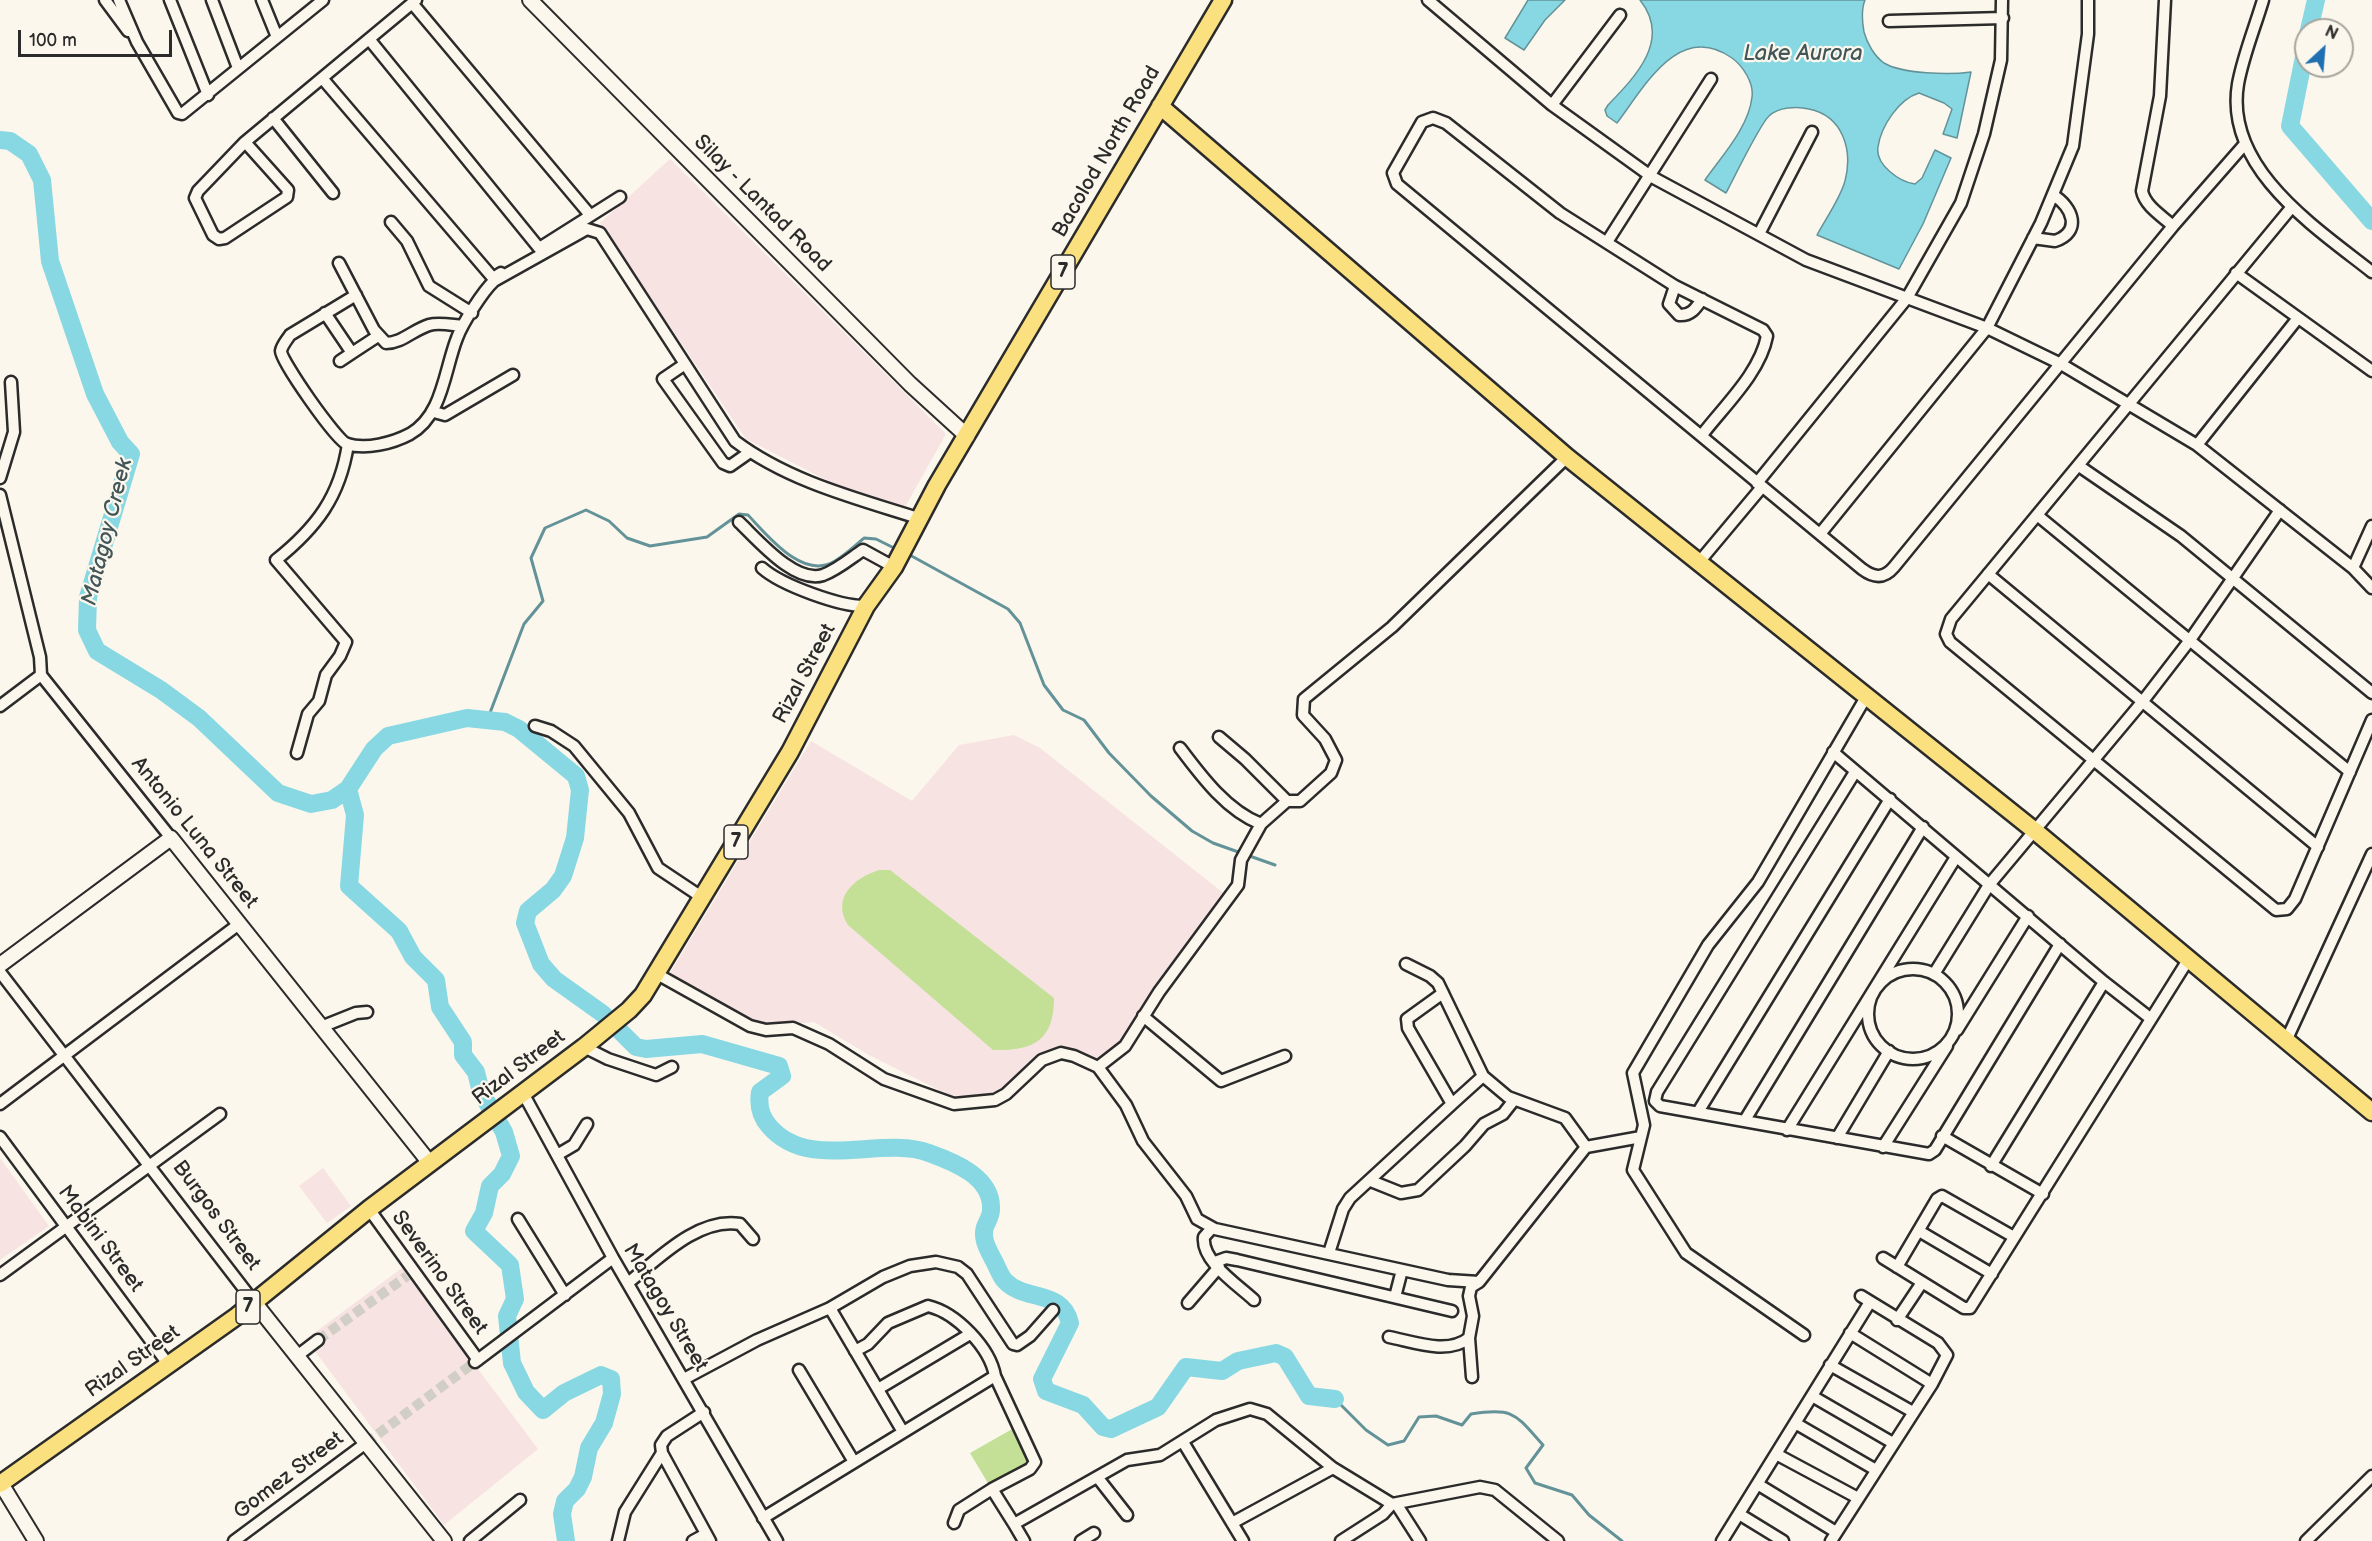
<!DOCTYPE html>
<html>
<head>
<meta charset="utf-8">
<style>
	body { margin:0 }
	#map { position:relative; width:2372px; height:1541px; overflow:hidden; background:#fbf7ec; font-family:"Balsamiq Sans",sans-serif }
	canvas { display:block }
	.north { position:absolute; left:2294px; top:18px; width:60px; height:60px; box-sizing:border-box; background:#fbf7ec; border:2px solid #a8a59f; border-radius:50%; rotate:26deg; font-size:16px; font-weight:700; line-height:24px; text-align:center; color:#2b2b2b }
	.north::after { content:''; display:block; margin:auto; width:21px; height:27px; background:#1f6fb2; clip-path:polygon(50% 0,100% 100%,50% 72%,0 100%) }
	.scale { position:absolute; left:18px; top:30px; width:154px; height:27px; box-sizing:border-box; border:3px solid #2b2b2b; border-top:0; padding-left:8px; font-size:18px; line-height:21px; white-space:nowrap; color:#2b2b2b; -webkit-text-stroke:4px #fbf7ec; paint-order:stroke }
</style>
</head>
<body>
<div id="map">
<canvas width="2372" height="1541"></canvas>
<div class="north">N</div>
<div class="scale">100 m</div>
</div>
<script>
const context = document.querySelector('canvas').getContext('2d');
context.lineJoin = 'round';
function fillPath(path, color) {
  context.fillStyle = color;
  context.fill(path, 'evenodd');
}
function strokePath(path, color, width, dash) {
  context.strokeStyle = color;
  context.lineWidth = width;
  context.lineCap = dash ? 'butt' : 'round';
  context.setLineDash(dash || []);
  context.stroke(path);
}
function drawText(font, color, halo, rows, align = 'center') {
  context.font = font + ' "Balsamiq Sans",sans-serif';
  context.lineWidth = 4.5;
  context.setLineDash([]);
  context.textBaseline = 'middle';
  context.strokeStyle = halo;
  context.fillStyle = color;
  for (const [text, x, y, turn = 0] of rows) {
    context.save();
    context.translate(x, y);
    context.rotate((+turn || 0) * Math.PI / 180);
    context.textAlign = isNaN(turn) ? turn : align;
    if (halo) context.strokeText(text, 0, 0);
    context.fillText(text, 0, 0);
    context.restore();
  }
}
fillPath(new Path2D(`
	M 670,159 L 946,434 L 905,507 L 836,485 L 746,439 L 600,223 Z
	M 1014,735 L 1040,748 L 1226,895 L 1118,1045 L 1102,1059 L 1092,1061 L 1065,1049 L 1007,1090 L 970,1097 L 949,1095 L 869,1055 L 814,1022 L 757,1027 L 675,981 L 670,973 L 811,741 L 912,801 L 959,745 Z
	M 0,1158 L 49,1226 L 0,1260 Z
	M 323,1168 L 351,1206 L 327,1223 L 299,1186 Z
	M 402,1268 L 538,1449 L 444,1525 L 306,1339 Z`), '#f6e3e2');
fillPath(new Path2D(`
	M 879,870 L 890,870 L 1054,998 C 1054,1041 1033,1051 993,1050 L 848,925 C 831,898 854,878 879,870 Z
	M 1014,1428 L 1033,1460 L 989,1485 L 970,1453 Z`), '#c4e097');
const water = new Path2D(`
	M 1528,0 L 1565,0 L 1545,20 L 1524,50 L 1505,38 Z
	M 1640,0 L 1865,0 C 1861,10 1862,21 1864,32 C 1867,43 1874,56 1884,63 C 1902,74 1950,75 1971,72 L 1957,138 L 1943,134 L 1952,109 L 1944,103 L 1919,93 C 1899,99 1881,126 1878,147 C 1875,165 1900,182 1915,184 L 1922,178 L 1935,150 L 1951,158 L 1923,224 L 1899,269 L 1817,235 C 1826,218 1840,199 1845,181 C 1853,150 1843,116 1809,109 C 1797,106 1778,107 1769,116 C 1760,124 1734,178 1726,193 L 1705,180 C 1721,157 1749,127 1752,97 C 1754,83 1743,66 1732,58 C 1679,21 1645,86 1617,123 L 1607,116 L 1605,110 L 1608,105 C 1635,77 1672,40 1640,0 Z`);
fillPath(water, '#88d8e3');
strokePath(water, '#639399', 1.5);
strokePath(new Path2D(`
	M 908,554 L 1008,609 L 1020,623 L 1044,685 L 1063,710 L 1084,720 L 1109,753 L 1151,796 L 1192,831 L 1213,843 L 1275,865
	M 488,718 L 524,624 L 543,601 L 531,558 L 545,528 L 586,510 L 609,521 L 627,538 L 650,546 L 707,537 L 739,514 L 748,515 C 767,535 803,581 835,561 C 845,555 855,546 864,538 L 876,539 L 896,549
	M 1335,1399 L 1366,1430 L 1388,1445 L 1404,1441 L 1419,1417 L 1436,1416 L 1462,1425 L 1471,1414 C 1514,1407 1515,1414 1543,1445 L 1526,1468 L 1535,1483 L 1572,1495 L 1589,1515 L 1622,1541`), '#639399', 3);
strokePath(new Path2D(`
	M 2309,30 L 2316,0
	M 2306,47 L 2290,126 L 2372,221
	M 0,140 L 10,141 L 29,154 L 42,180 L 50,261 L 95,394 L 120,442 L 131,454 L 88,597 L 87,630 L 97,651 L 161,690 L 199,718 L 278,793 L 311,804 L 332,800 L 348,789 L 374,749 L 388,736 L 467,718 L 505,722 L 519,729 L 576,776 L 580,790 L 575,838 L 563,876 L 553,890 L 528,911 L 525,923 L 541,964 L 554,979 L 603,1014 L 636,1047 L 646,1049 L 702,1044 L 779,1066 L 782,1076 L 760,1092 C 758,1105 760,1116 769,1126 C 809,1173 880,1135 929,1153 C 954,1162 993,1177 991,1210 C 991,1216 987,1222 985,1227 C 981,1239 989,1251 994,1261 C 998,1268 1000,1276 1005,1281 C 1025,1302 1062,1289 1070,1323 L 1042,1379 L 1046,1391 L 1083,1405 L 1103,1427 L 1111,1429 L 1158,1407 L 1186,1367 L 1222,1371 L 1238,1361 L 1276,1353 L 1285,1357 L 1309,1396 L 1335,1399
	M 348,789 L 355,815 L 349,886 L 399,931 L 413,957 L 436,980 L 440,1007 L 463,1042 L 463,1055 L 476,1072 L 481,1092 L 504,1132 L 511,1156 L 502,1174 L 490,1186 L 484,1213 L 474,1231 L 510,1265 L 515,1299 L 507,1316 L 512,1363 L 526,1392 L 543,1410 L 564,1393 L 601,1375 L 611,1379 L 612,1394 L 604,1423 L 589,1448 L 583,1477 L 577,1489 L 565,1501 L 562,1514 L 566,1541`), '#88d8e3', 18);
strokePath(new Path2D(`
	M 318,1340 L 407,1276
	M 366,1443 L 475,1362`), '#d1cec5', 10, [10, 5]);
const minor = new Path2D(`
	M 105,0 L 128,31
	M 119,0 L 137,42 L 178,113 L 182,114 L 323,0
	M 170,0 L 208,95
	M 212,0 L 238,68
	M 262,0 L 277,37
	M 1428,0 L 1552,105 L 1652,177 L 1806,260 L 1987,328 L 2061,364 L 2197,445 L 2353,568 L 2372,588
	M 2165,0 L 2160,96 L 2142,191 C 2145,206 2162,216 2173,226
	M 2263,0 C 2255,27 2243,56 2238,84 C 2224,168 2315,227 2372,272
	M 412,3 L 590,215
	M 1889,21 L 2003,18
	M 369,39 L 539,248
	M 322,78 L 493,278 L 501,273
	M 1552,105 L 1620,15
	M 273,118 L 333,193
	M 245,142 L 288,190 L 287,197 L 225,238 L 219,239 L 213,235 L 195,198 L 198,191 L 245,142 L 416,0
	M 2291,208 L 1951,619 L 1946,634 L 1950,642 L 2276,910 L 2287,909 L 2295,899 L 2372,720
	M 391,222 L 407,241 L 429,286 L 472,313
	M 1759,234 L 1812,132
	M 2033,238 L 2055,241 C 2082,232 2073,207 2053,195
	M 1607,242 L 1711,79
	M 541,247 L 620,197
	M 339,263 L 374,330 L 386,343 C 402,343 413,330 429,325 C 439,322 451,325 462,326
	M 2236,273 L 2372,371
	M 1675,286 L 1669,304 L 1679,315 C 1691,316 1696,308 1702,299
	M 356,295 L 290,335 C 287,340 282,345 281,351 C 281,361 336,440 347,444 C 366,450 393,443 410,434 C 443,415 444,371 457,338 C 462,324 483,291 494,281 L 587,229 L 600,233 L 735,441 C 788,481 855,498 918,518
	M 325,313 L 352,353 L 378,336
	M 340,361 L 352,353
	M 685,364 L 663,379 L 723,463 L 730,466 L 750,452
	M 434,412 L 445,415 L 513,375
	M 1702,435 C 1724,406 1760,373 1767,336 L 1763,330 L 1675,286 L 1560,213 L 1446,123 L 1433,118 L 1422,122 L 1393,173 L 1397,184 L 1862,569 C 1874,578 1884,579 1894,567 L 2173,226 L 2244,145
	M 2197,445 L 2298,318
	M 2079,466 L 2181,536 L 2372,693
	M 0,478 L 14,432 L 11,382
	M 1757,483 L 1907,298 L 1961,203 L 1984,134 L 2001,60 L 2002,0
	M 0,495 L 40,657 L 41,675 L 171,838
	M 2037,515 L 2350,772
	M 739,522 C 758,540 795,584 823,575 C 837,570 851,558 863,550 L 894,567
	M 1820,534 L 1987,328 L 2041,223 L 2073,146 L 2088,34 L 2088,0
	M 1700,561 L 1762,487
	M 762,568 C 781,585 841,607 866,606
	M 2353,568 L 2372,526
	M 1988,574 L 2318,847
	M 0,706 L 41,675
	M 535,726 L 551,731 L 574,746 L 629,813 L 658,868 L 703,898
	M 1219,737 L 1245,759 L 1287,801
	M 1180,748 C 1201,776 1227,811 1261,824 L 1287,801 L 1300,801 L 1331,773 L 1336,760 L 1325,739 L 1303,715 L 1304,699 L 1392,627 L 1567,457
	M 1833,752 L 2104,982 L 2150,1018
	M 297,753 L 308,714 L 319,701 L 326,675 L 340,656 L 346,642 L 276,560 C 316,528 340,497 348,444
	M 1855,772 L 1657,1092 L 1655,1101 L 1660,1106 L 1929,1154 L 1935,1150 L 2060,944
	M 1406,964 L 1430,976 L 1438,983 L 1483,1076 L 1508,1097 L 1565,1118 L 1586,1147
	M1868 1014a45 45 0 1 1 90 0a45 45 0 1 1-90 0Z
	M 0,972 L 254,1302
	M 657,974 L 750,1026 L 766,1030 L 793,1028 L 829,1044 L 884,1079 L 954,1104 L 995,1100 L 1006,1094 L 1042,1060 L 1061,1053 L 1074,1056 L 1098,1067 L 1126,1105 L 1143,1141 L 1186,1196 L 1197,1219 L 1215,1229 L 1448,1280 L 1479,1282 L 1586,1147 L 1641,1137
	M 1934,974 L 1989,885 L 2143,701 L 2190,640 L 2280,510
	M 1443,993 L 1407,1019 L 1408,1028 L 1452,1104 L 1483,1076
	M 1143,1016 L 1221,1081 L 1285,1056
	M 321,1027 L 356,1013 L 367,1012
	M 1957,1030 L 2028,916
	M 2286,1041 L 2372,854
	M 584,1047 L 608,1059 L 656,1075 L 672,1067
	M 1098,1067 L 1125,1046 L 1159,992 L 1238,885 L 1241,860 L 1261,824
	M 523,1093 L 613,1258 L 777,1541
	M 0,1104 L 239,924
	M 1698,1112 L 1890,799
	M 1745,1120 L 1923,827
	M 1787,1130 L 1956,857
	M 1942,1136 L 2043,1194
	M 0,1137 L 168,1364
	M 1837,1138 L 1889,1051
	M 1883,1147 L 1947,1046
	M 557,1155 L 574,1145 L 587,1124
	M 1991,1166 L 2104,982
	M 1371,1181 L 1401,1193 L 1418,1190 L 1465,1146 L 1484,1124 L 1503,1114 L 1514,1100
	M 369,1209 L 478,1360
	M 518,1219 L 565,1295
	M 1212,1228 L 1204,1237 C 1201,1261 1238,1285 1254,1300
	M 1919,1231 L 1992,1274
	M 1329,1253 L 1343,1209 L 1350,1198 L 1452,1104
	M 1883,1258 L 1964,1308 L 1970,1308 L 2188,960
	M 1215,1262 L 1226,1258 L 1237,1260 L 1452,1311
	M 1897,1267 L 1937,1199 L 1942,1196 L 2014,1237
	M 0,1275 L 220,1114
	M 628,1283 C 658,1259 698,1217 740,1224 L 753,1239
	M 1395,1297 L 1402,1270
	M 1188,1303 L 1219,1267
	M 830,1308 L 903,1432
	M 1897,1320 L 1921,1284
	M 1850,1333 L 1932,1384
	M 1804,1335 L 1686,1253 L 1633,1170 L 1644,1125 L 1633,1073 L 1708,945 L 1758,882 L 1866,697
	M 1389,1337 C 1414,1342 1448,1355 1469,1338 L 1473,1316 L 1469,1296 L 1471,1287 L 1479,1282
	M 1469,1338 L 1472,1377
	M 855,1351 L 868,1344 L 888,1323 L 928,1306 C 957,1313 990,1348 995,1376
	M 297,1356 L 318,1340
	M 475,1362 L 613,1258
	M 1830,1365 L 1913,1412
	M 799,1370 L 854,1462
	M 684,1379 L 757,1340 L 830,1308 L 883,1277 L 910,1266 L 936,1262 L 958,1267 L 967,1274 L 1013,1344 L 1017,1345 L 1030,1336 L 1053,1310
	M 878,1389 L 970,1334
	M 1812,1396 L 1893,1443
	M 704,1412 L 667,1436 L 661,1445 L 662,1453 L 710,1541
	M 1795,1423 L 1876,1470
	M 1183,1442 L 1243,1541
	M 1776,1454 L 1858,1498
	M 1098,1478 L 1127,1515
	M 1759,1485 L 1836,1532
	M 1397,1505 L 1420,1541
	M 1739,1514 L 1783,1541
	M 763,1518 L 995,1376 L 1035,1462 L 1030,1469 L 992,1489 L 1014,1524 L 1127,1460 L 1160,1455 L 1216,1420 L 1250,1409 L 1267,1414 L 1333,1468 L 1392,1504 L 1480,1487 L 1495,1490 L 1558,1541
	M 954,1523 L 959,1510 L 992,1489
	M 1232,1523 L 1333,1468
	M 1014,1524 L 1024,1541
	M 234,1541 L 366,1443
	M 470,1541 L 520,1500
	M 618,1541 L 625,1512 L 662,1453
	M 693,1541 L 706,1534
	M 1081,1541 L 1094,1533
	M 1341,1541 L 1383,1514 L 1392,1504
	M 1722,1541 L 1870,1302
	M 1831,1541 L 1932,1384 L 1947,1355 L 1938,1343 L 1861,1296
	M 2306,1541 L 2372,1476`);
const tertiary = new Path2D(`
	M 530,0 L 910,384 L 967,436
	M 0,965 L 171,838 L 429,1162
	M 254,1302 L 444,1541
	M 0,1482 L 36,1541`);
const primary = new Path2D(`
	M 1160,106 L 1567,457 L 2035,831 L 2372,1112
	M 0,1484 L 237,1316 L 369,1209 L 584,1047 L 629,1010 L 643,995 L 790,752 L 866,606 L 894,567 L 937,485 L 1223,0`);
strokePath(minor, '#2b2b2b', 15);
strokePath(tertiary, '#2b2b2b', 18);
strokePath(primary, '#2b2b2b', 21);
strokePath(minor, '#fbf7ec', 10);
strokePath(tertiary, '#fbf7ec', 14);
strokePath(primary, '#fbe080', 16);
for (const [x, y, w] of [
	[1063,272,24],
	[736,842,24],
	[248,1307,24]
]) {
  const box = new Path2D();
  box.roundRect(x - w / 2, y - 17, w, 34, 4.5);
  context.fillStyle = '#fbf7ec';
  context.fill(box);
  strokePath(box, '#2b2b2b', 1.5);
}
drawText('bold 20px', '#2b2b2b', null, [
	["7",1063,272],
	["7",736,842],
	["7",248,1307]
]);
drawText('21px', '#2b2b2b', '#fbf7ec', [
	["Bacolod North Road",1107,152,-60],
	["Silay - Lantad Road",762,204,45],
	["Rizal Street",805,674,-62],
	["Antonio Luna Street",194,833,51],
	["Rizal Street",519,1068,-37],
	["Burgos Street",216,1216,53],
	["Mabini Street",100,1239,53],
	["Severino Street",439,1273,54],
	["Matagoy Street",665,1308,59],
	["Rizal Street",133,1362,-35],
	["Gomez Street",289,1476,-37]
]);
drawText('italic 22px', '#425659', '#fbf7ec', [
	["Lake Aurora",1803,54],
	["Matagoy Creek",108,532,-76]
]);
</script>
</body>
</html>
